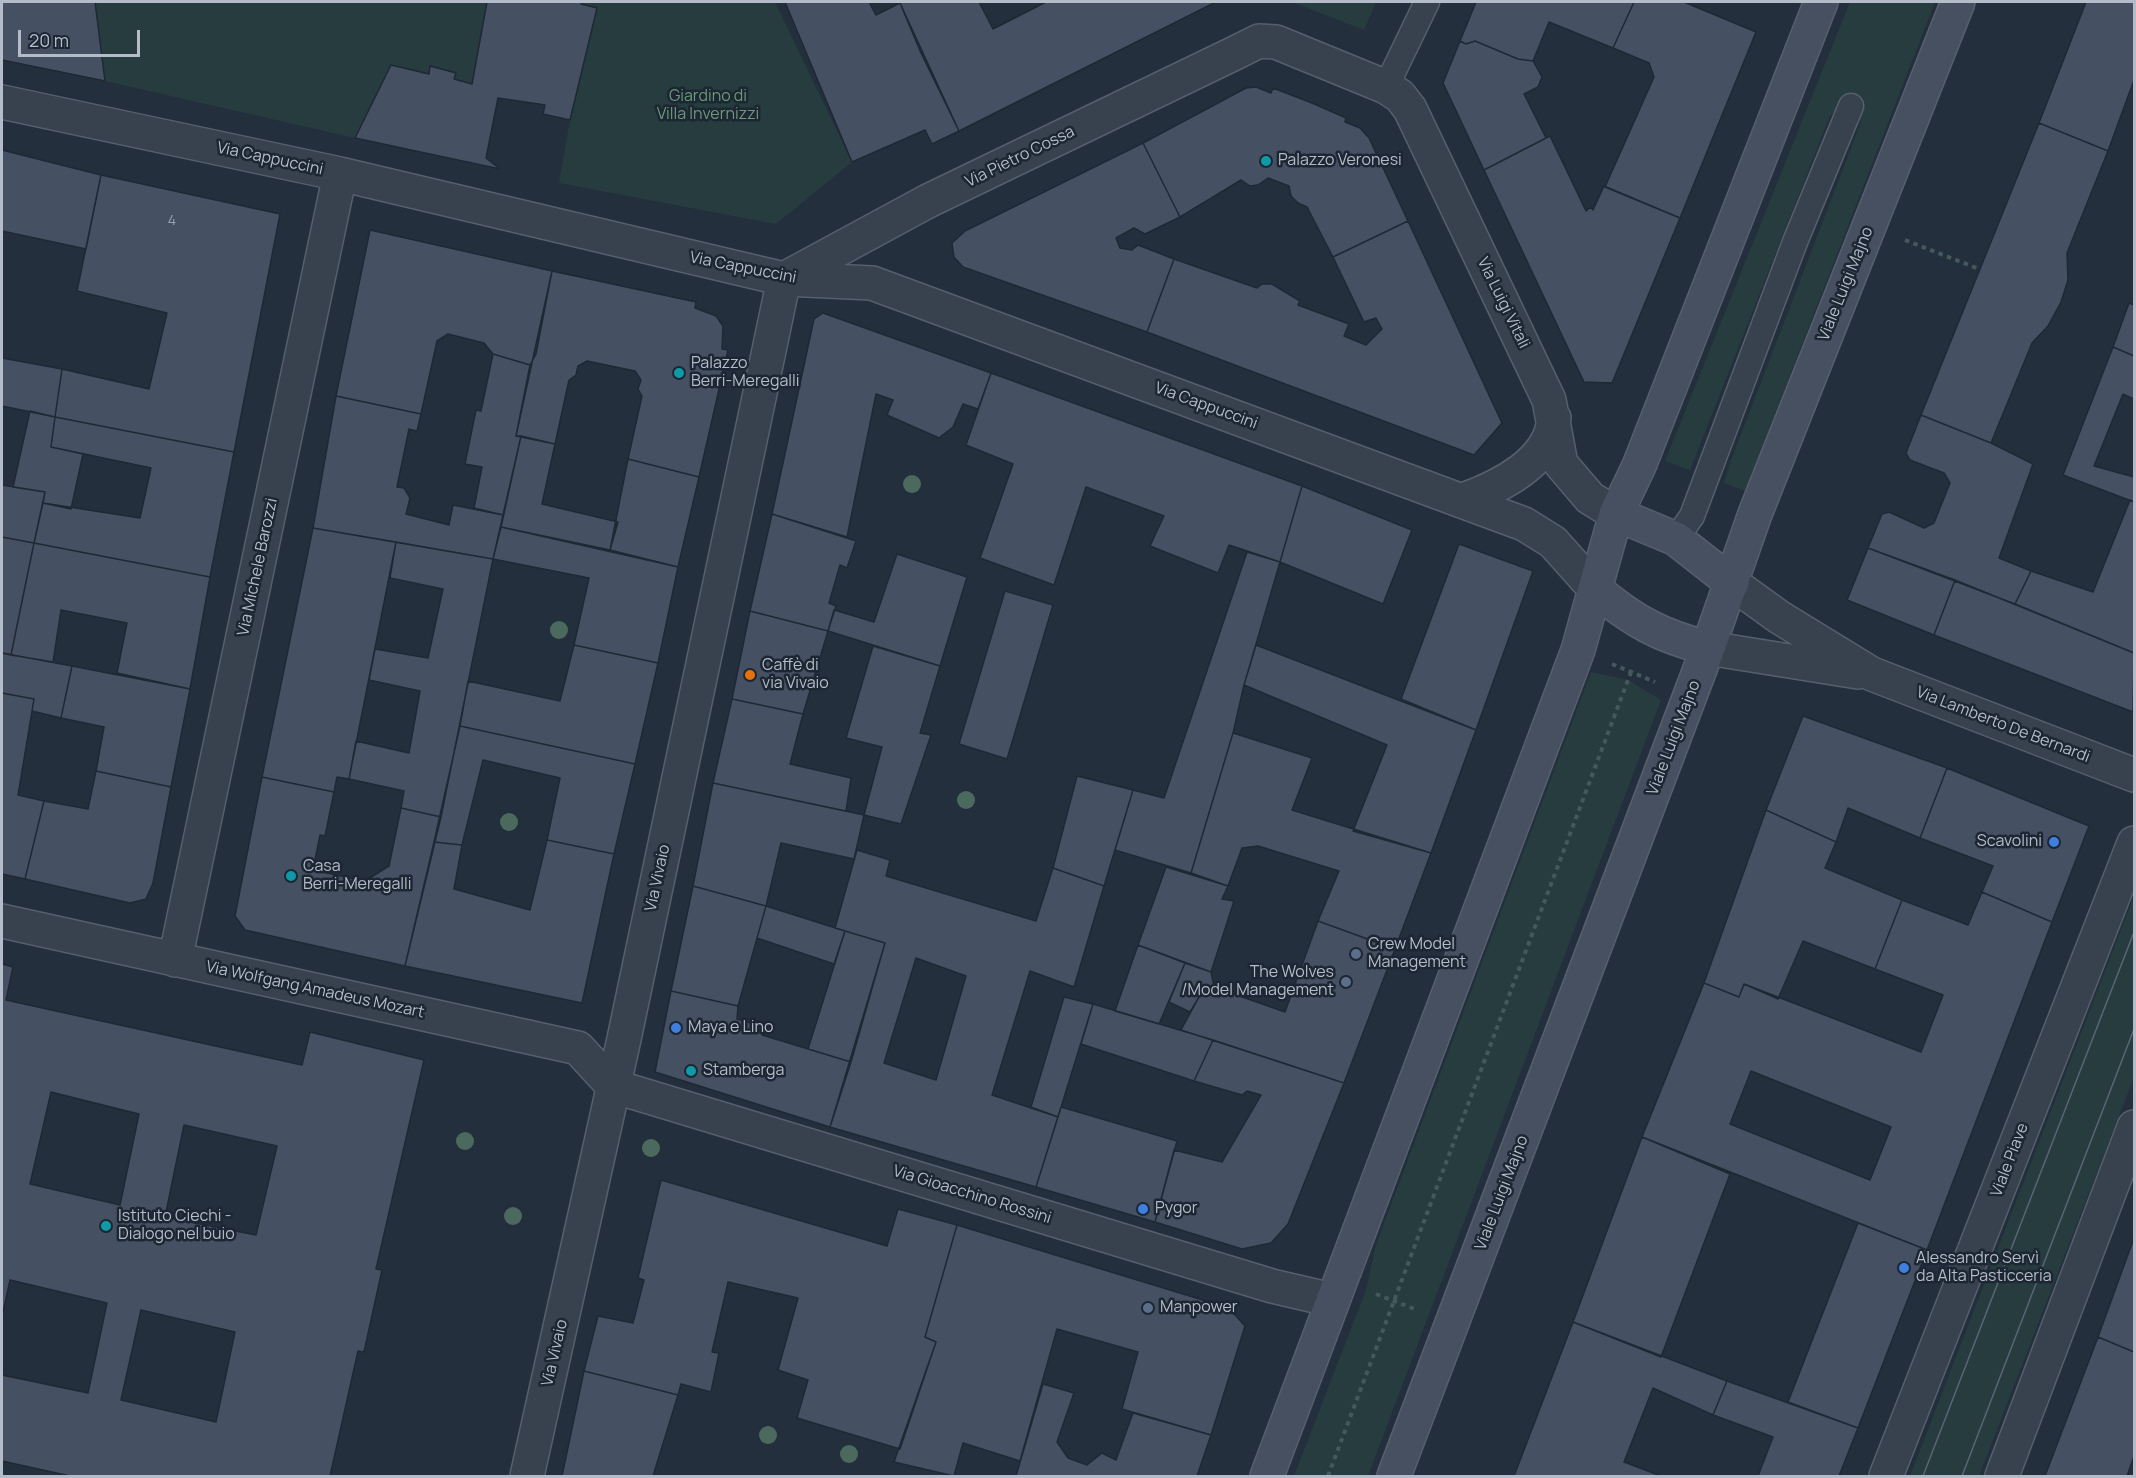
<!DOCTYPE html>
<html>
<head>
<meta charset="utf-8">
<style>
	body { margin:0 }
	#map { position:relative; width:2136px; height:1478px; overflow:hidden; background:#242f3e; font-family:Manrope,sans-serif }
	canvas { display:block }
	.frame { position:absolute; inset:0; border:3px solid #b4bcc9; pointer-events:none }
	.scale { position:absolute; left:18px; top:30px; width:122px; height:27px; box-sizing:border-box; border:3px solid #b4bcc9; border-top:0; padding-left:8px; font-size:18px; line-height:21px; white-space:nowrap; color:#b4bcc9; -webkit-text-stroke:4px #1d2633; paint-order:stroke }
</style>
</head>
<body>
<div id="map">
<canvas width="2136" height="1478"></canvas>
<div class="frame"></div>
<div class="scale">20 m</div>
</div>
<script>
const context = document.querySelector('canvas').getContext('2d');
context.lineJoin = 'round';
function fillPath(path, color) {
  context.fillStyle = color;
  context.fill(path, 'evenodd');
}
function strokePath(path, color, width, dash) {
  context.strokeStyle = color;
  context.lineWidth = width;
  context.lineCap = dash ? 'butt' : 'round';
  context.setLineDash(dash || []);
  context.stroke(path);
}
function drawText(font, color, halo, rows, align = 'center') {
  context.font = font + ' Manrope,sans-serif';
  context.lineWidth = 5;
  context.setLineDash([]);
  context.textBaseline = 'middle';
  context.strokeStyle = halo;
  context.fillStyle = color;
  for (const [text, x, y, turn = 0] of rows) {
    context.save();
    context.translate(x, y);
    context.rotate((+turn || 0) * Math.PI / 180);
    context.textAlign = isNaN(turn) ? turn : align;
    if (halo) context.strokeText(text, 0, 0);
    context.fillText(text, 0, 0);
    context.restore();
  }
}
fillPath(new Path2D(`
	M 95,2 L 487,2 L 472,84 L 454,79 L 455,73 L 430,66 L 429,74 L 392,65 L 355,138 L 105,81 Z
	M 582,2 L 775,2 L 852,162 L 776,224 L 559,183 L 570,120 L 596,8 L 581,4 Z
	M 1292,2 L 1376,2 L 1364,30 Z
	M 1850,2 L 1935,2 L 1745,491 L 1724,483 L 1730,463 L 1861,122 L 1858,113 L 1841,106 L 1830,116 L 1690,470 L 1665,461 Z
	M 1591,672 L 1628,680 L 1661,700 L 1368,1476 L 1294,1476 L 1366,1290 L 1376,1245 Z
	M 2134,896 L 2134,1077 L 1979,1476 L 1910,1476 Z`), '#263c3f');
const building = new Path2D(`
	M 2,2 L 95,2 L 105,81 L 2,60 Z
	M 487,2 L 582,2 L 581,4 L 597,8 L 570,120 L 543,114 L 545,105 L 498,98 L 486,158 L 500,169 L 355,138 L 391,65 L 429,74 L 430,66 L 456,73 L 454,79 L 472,84 Z
	M 785,2 L 869,2 L 876,15 L 900,3 L 959,131 L 932,144 L 925,130 L 852,162 Z
	M 903,2 L 979,2 L 993,29 L 1046,2 L 1216,2 L 959,131 L 921,53 L 900,3 Z
	M 1476,2 L 1634,2 L 1613,48 L 1549,22 L 1533,61 L 1518,59 L 1475,41 L 1466,44 L 1460,41 Z
	M 1634,2 L 1684,2 L 1756,32 L 1680,218 L 1605,187 L 1654,77 L 1649,63 L 1613,48 Z
	M 2086,2 L 2134,2 L 2134,80 L 2108,151 L 2039,123 Z
	M 1460,41 L 1466,44 L 1475,41 L 1518,59 L 1533,61 L 1542,77 L 1538,87 L 1524,94 L 1546,138 L 1484,170 L 1443,83 Z
	M 1256,87 L 1271,93 L 1273,88 L 1312,103 L 1346,118 L 1345,122 L 1360,128 L 1369,138 L 1408,221 L 1333,257 L 1307,207 L 1298,203 L 1291,196 L 1289,186 L 1268,178 L 1258,185 L 1250,186 L 1241,180 L 1180,217 L 1143,143 L 1246,88 Z
	M 2039,123 L 2108,151 L 2067,253 L 2068,280 L 2061,302 L 2048,326 L 2032,343 L 1991,443 L 1921,415 Z
	M 1550,136 L 1586,211 L 1591,207 L 1593,210 L 1604,186 L 1680,218 L 1612,383 L 1584,382 L 1484,170 Z
	M 1143,143 L 1180,217 L 1145,234 L 1134,228 L 1116,238 L 1120,248 L 1132,250 L 1138,245 L 1174,259 L 1147,332 L 963,267 L 954,257 L 952,243 L 965,231 Z
	M 2,150 L 101,175 L 86,249 L 2,231 Z
	M 101,175 L 280,214 L 234,452 L 55,417 L 62,369 L 149,389 L 167,313 L 77,291 Z
	M 1408,221 L 1502,423 L 1474,455 L 1147,332 L 1174,259 L 1257,288 L 1262,284 L 1272,284 L 1300,301 L 1298,305 L 1349,324 L 1344,336 L 1366,345 L 1382,329 L 1376,318 L 1364,322 L 1333,257 Z
	M 370,230 L 552,271 L 536,354 L 530,365 L 493,354 L 484,343 L 448,334 L 437,341 L 421,414 L 336,396 Z
	M 552,271 L 696,302 L 695,308 L 716,316 L 723,326 L 722,349 L 728,350 L 699,477 L 628,459 L 642,396 L 638,389 L 641,380 L 635,371 L 587,361 L 578,366 L 576,375 L 569,380 L 555,444 L 516,436 Z
	M 2129,303 L 2134,305 L 2134,356 L 2113,347 Z
	M 823,313 L 991,373 L 978,409 L 963,404 L 953,427 L 939,438 L 887,415 L 893,400 L 876,394 L 847,537 L 772,514 L 814,319 Z
	M 2113,347 L 2134,356 L 2134,399 L 2123,394 L 2094,466 L 2134,477 L 2134,502 L 2063,475 Z
	M 493,354 L 530,365 L 516,436 L 521,436 L 503,515 L 474,508 L 482,467 L 465,464 L 476,410 L 481,411 Z
	M 2,358 L 62,369 L 55,417 L 2,406 Z
	M 991,373 L 1302,486 L 1280,562 L 1229,545 L 1218,573 L 1150,546 L 1164,516 L 1086,487 L 1054,585 L 980,558 L 1013,464 L 966,445 Z
	M 336,396 L 421,414 L 417,431 L 409,429 L 397,487 L 404,488 L 410,498 L 406,514 L 449,525 L 453,505 L 503,515 L 493,559 L 313,528 Z
	M 30,411 L 55,417 L 51,447 L 83,454 L 71,509 L 43,503 L 45,492 L 13,487 Z
	M 1921,415 L 1991,443 L 2033,464 L 1999,558 L 2031,571 L 2015,604 L 1868,548 L 1882,514 L 1889,512 L 1924,528 L 1934,523 L 1950,483 L 1944,473 L 1910,460 L 1906,453 Z
	M 55,417 L 234,452 L 210,577 L 34,543 L 43,503 L 140,518 L 151,468 L 51,447 Z
	M 521,436 L 555,444 L 542,504 L 618,522 L 610,550 L 501,527 Z
	M 628,459 L 699,477 L 678,567 L 610,550 Z
	M 2,485 L 45,492 L 34,543 L 2,537 Z
	M 1302,486 L 1412,530 L 1383,604 L 1280,562 Z
	M 2130,500 L 2134,502 L 2134,653 L 2015,604 L 2031,571 L 2093,592 Z
	M 772,514 L 856,541 L 847,568 L 840,565 L 829,603 L 836,606 L 828,631 L 750,611 Z
	M 501,527 L 678,567 L 658,663 L 574,645 L 589,578 L 493,559 Z
	M 313,528 L 396,542 L 349,779 L 337,777 L 334,792 L 262,777 Z
	M 2,537 L 34,543 L 11,655 L 2,653 Z
	M 396,542 L 493,559 L 441,817 L 401,808 L 404,791 L 349,779 L 356,741 L 409,753 L 420,691 L 369,680 L 375,649 L 428,658 L 443,589 L 390,578 Z
	M 34,543 L 210,577 L 190,689 L 117,673 L 127,623 L 61,610 L 53,662 L 11,655 Z
	M 1459,544 L 1533,571 L 1476,730 L 1401,699 Z
	M 1868,548 L 1955,580 L 1934,635 L 1847,600 Z
	M 1247,552 L 1280,562 L 1244,685 L 1233,733 L 1191,873 L 1115,850 L 1133,790 L 1164,798 Z
	M 897,554 L 967,577 L 940,666 L 828,631 L 834,610 L 874,622 Z
	M 1955,580 L 2134,653 L 2133,712 L 1934,635 Z
	M 1005,591 L 1053,605 L 1007,759 L 959,744 Z
	M 750,611 L 828,631 L 803,714 L 732,699 Z
	M 574,645 L 658,663 L 635,764 L 460,726 L 468,681 L 560,701 Z
	M 1256,645 L 1476,730 L 1431,853 L 1353,831 L 1387,745 L 1244,685 Z
	M 873,646 L 940,666 L 920,733 L 931,735 L 901,824 L 864,815 L 882,747 L 846,738 Z
	M 2,653 L 72,666 L 61,718 L 32,711 L 34,699 L 2,693 Z
	M 72,666 L 190,689 L 171,787 L 96,771 L 104,727 L 61,718 Z
	M 2,693 L 34,699 L 18,795 L 44,801 L 25,879 L 2,874 Z
	M 732,699 L 803,714 L 790,764 L 851,778 L 846,811 L 713,783 Z
	M 1803,716 L 1947,768 L 1920,838 L 1848,808 L 1836,842 L 1766,810 Z
	M 460,726 L 635,764 L 614,854 L 547,840 L 560,778 L 483,760 L 462,845 L 434,842 Z
	M 1233,733 L 1312,758 L 1292,810 L 1431,853 L 1395,949 L 1318,921 L 1339,871 L 1258,846 L 1242,848 L 1228,886 L 1191,873 Z
	M 1947,768 L 2089,826 L 2052,922 L 1982,892 L 1993,866 L 1920,838 Z
	M 96,771 L 171,787 L 153,883 L 146,899 L 130,903 L 25,879 L 44,801 L 88,809 Z
	M 1077,776 L 1133,790 L 1104,886 L 1053,868 Z
	M 262,777 L 334,792 L 325,836 L 320,835 L 313,870 L 365,881 L 389,866 L 401,808 L 441,817 L 405,966 L 245,930 L 235,916 Z
	M 713,783 L 864,815 L 854,859 L 781,843 L 766,906 L 693,886 Z
	M 1766,810 L 1836,842 L 1825,868 L 1902,900 L 1875,969 L 1803,941 L 1778,999 L 1744,984 L 1739,997 L 1704,983 Z
	M 547,840 L 614,854 L 582,1003 L 405,966 L 434,842 L 462,845 L 454,889 L 530,910 Z
	M 857,850 L 890,860 L 886,876 L 1036,921 L 1053,868 L 1104,886 L 1074,987 L 1030,971 L 992,1095 L 1058,1117 L 1036,1187 L 830,1127 L 885,943 L 835,928 ZM 916,958 L 966,976 L 936,1080 L 884,1063 Z
	M 1166,867 L 1228,886 L 1222,899 L 1234,901 L 1211,972 L 1138,945 Z
	M 693,886 L 766,906 L 738,1006 L 671,991 Z
	M 1982,892 L 2052,922 L 1927,1250 L 1642,1137 L 1704,983 L 1739,997 L 1744,984 L 1921,1052 L 1943,995 L 1875,969 L 1902,900 L 1968,925 ZM 1751,1071 L 1891,1127 L 1870,1180 L 1730,1124 Z
	M 766,906 L 845,931 L 834,964 L 757,938 Z
	M 1318,921 L 1395,949 L 1344,1083 L 1181,1030 L 1199,997 L 1214,987 L 1285,1012 Z
	M 845,931 L 885,943 L 851,1062 L 808,1049 Z
	M 1138,945 L 1185,963 L 1159,1024 L 1115,1011 Z
	M 1185,963 L 1211,972 L 1214,987 L 1199,997 L 1190,1012 L 1169,1002 Z
	M 2,964 L 13,967 L 6,1000 L 302,1065 L 310,1032 L 424,1060 L 376,1269 L 382,1270 L 364,1352 L 358,1351 L 330,1476 L 70,1476 L 2,1461 L 2,1375 L 88,1393 L 107,1303 L 10,1280 L 2,1317 ZM 51,1092 L 139,1114 L 120,1205 L 30,1184 ZM 184,1125 L 277,1146 L 256,1235 L 165,1217 ZM 141,1310 L 235,1332 L 216,1422 L 121,1400 Z
	M 671,991 L 738,1006 L 737,1019 L 766,1027 L 762,1035 L 851,1062 L 830,1127 L 655,1072 Z
	M 1064,997 L 1093,1004 L 1058,1117 L 1031,1107 Z
	M 1093,1004 L 1213,1040 L 1194,1081 L 1081,1044 Z
	M 1213,1040 L 1344,1083 L 1288,1224 L 1271,1243 L 1242,1249 L 1155,1222 L 1174,1150 L 1222,1162 L 1261,1095 L 1247,1091 L 1242,1095 L 1194,1081 Z
	M 1061,1107 L 1177,1141 L 1155,1222 L 1036,1187 Z
	M 1642,1137 L 1730,1174 L 1661,1357 L 1573,1322 Z
	M 661,1180 L 887,1246 L 898,1209 L 957,1225 L 925,1337 L 936,1342 L 900,1449 L 797,1418 L 808,1380 L 778,1370 L 798,1298 L 728,1282 L 712,1352 L 719,1353 L 711,1392 L 681,1384 L 678,1395 L 584,1371 L 598,1316 L 633,1323 L 644,1280 L 638,1278 Z
	M 1858,1223 L 1927,1250 L 1858,1428 L 1788,1402 Z
	M 957,1225 L 1229,1308 L 1245,1326 L 1211,1435 L 1122,1409 L 1138,1352 L 1057,1329 L 1020,1461 L 963,1443 L 954,1476 L 894,1462 L 936,1342 L 925,1337 Z
	M 2134,1238 L 2134,1352 L 2098,1337 Z
	M 1573,1322 L 1727,1381 L 1713,1415 L 1653,1388 L 1624,1462 L 1661,1476 L 1514,1476 Z
	M 2098,1337 L 2134,1352 L 2134,1456 L 2127,1476 L 2045,1476 Z
	M 584,1371 L 678,1395 L 653,1476 L 562,1476 Z
	M 1727,1381 L 1858,1428 L 1839,1476 L 1758,1476 L 1773,1437 L 1713,1415 Z
	M 1043,1384 L 1074,1393 L 1057,1442 L 1068,1458 L 1087,1465 L 1102,1453 L 1116,1460 L 1133,1413 L 1211,1435 L 1197,1476 L 1016,1476 Z`);
fillPath(building, '#455162');
strokePath(building, '#1f2835', 1.5);
const service = new Path2D(`
	M 1386,87 L 1427,2
	M 1676,539 L 1692,516 L 1795,242 L 1851,106`);
const minor = new Path2D(`
	M 2,102 L 340,174 L 784,279 L 872,283 L 1524,524 L 1553,542 L 1595,589
	M 784,279 L 928,201 L 1235,53 L 1259,41 L 1276,42 L 1386,87 L 1400,96 L 1410,109 L 1549,400 L 1561,464 L 1590,498 L 1616,514
	M 1463,500 C 1499,487 1551,462 1554,418
	M 1732,583 L 1779,617 L 1872,674 L 2134,775
	M 1708,648 L 1858,672
	M 2,921 L 578,1048 L 613,1086
	M 175,960 L 340,174
	M 613,1086 L 1272,1286 L 1332,1300
	M 527,1476 L 624,1039 L 784,279`);
const tertiary = new Path2D(`
	M 1886,1476 L 2134,843
	M 2002,1476 L 2134,1127`);
const secondary = new Path2D(`
	M 1616,514 L 1676,539 L 1732,583
	M 1595,589 C 1633,621 1660,636 1708,648
	M 1267,1476 L 1578,650 L 1616,514 L 1639,466 L 1821,2
	M 1394,1476 L 1708,648 L 1755,514 L 1958,2`);
strokePath(service, '#565f6c', 27);
strokePath(minor, '#565f6c', 36);
strokePath(tertiary, '#565f6c', 36);
strokePath(secondary, '#565f6c', 36);
strokePath(new Path2D(`
	M 1905,240 L 1979,269
	M 1612,664 L 1655,682
	M 1376,1294 L 1417,1310
	M 1328,1476 L 1631,672`), '#44595c', 4, [4.5, 4.5]);
strokePath(service, '#38414e', 24);
strokePath(minor, '#38414e', 33);
strokePath(tertiary, '#38414e', 33);
strokePath(secondary, '#465061', 33);
strokePath(new Path2D(`
	M 1923,1476 L 2134,932
	M 1962,1476 L 2134,1029`), '#5a6575', 1.5);
context.fillStyle = '#4b6a5d';
for (const [x, y] of [
	[912,484],
	[559,630],
	[966,800],
	[509,822],
	[465,1141],
	[651,1148],
	[513,1216],
	[768,1435],
	[849,1454]
]) {
  context.beginPath();
  context.arc(x, y, 9, 0, 2 * Math.PI);
  context.fill();
}
for (const [x, y, r, color] of [
	[1266,161,6,"#0f9aa8"],
	[679,373,6,"#0f9aa8"],
	[750,675,6,"#e8710a"],
	[2054,842,6,"#3f7fe0"],
	[291,876,6,"#0f9aa8"],
	[1356,954,6,"#5c6f8a"],
	[1346,982,6,"#5c6f8a"],
	[676,1028,6,"#3f7fe0"],
	[691,1071,6,"#0f9aa8"],
	[1143,1209,6,"#3f7fe0"],
	[106,1226,6,"#0f9aa8"],
	[1904,1268,6,"#3f7fe0"],
	[1148,1308,6,"#5c6f8a"]
]) {
  const dot = new Path2D();
  dot.arc(x, y, r, 0, 2 * Math.PI);
  context.fillStyle = color;
  context.fill(dot);
  strokePath(dot, '#1d2633', 2);
}
drawText('14px', '#98a1af', null, [
	["4",172,221]
]);
drawText('16px', '#6b9a76', '#1d2633', [
	["Giardino di",708,97],
	["Villa Invernizzi",708,115]
]);
drawText('16px', '#b4bcc9', '#1d2633', [
	["Via Pietro Cossa",1020,157,-26],
	["Via Cappuccini",270,159,12],
	["Via Cappuccini",743,268,11],
	["Viale Luigi Majno",1846,284,-68],
	["Via Luigi Vitali",1503,303,64],
	["Via Cappuccini",1206,406,20],
	["Via Michele Barozzi",258,567,-78],
	["Via Lamberto De Bernardi",2003,725,21],
	["Viale Luigi Majno",1674,738,-69],
	["Via Vivaio",658,878,-78],
	["Via Wolfgang Amadeus Mozart",315,990,12],
	["Viale Piave",2010,1160,-69],
	["Viale Luigi Majno",1502,1193,-69],
	["Via Gioacchino Rossini",972,1195,17],
	["Via Vivaio",555,1353,-77]
]);
drawText('16px', '#b4bcc9', '#1d2633', [
	["Palazzo Veronesi",1278,161],
	["Palazzo",691,364],
	["Berri-Meregalli",691,382],
	["Caffè di",762,666],
	["via Vivaio",762,684],
	["Scavolini",2042,842,"right"],
	["Casa",303,867],
	["Berri-Meregalli",303,885],
	["Crew Model",1368,945],
	["Management",1368,963],
	["The Wolves",1334,973,"right"],
	["/Model Management",1334,991,"right"],
	["Maya e Lino",688,1028],
	["Stamberga",703,1071],
	["Pygor",1155,1209],
	["Istituto Ciechi -",118,1217],
	["Dialogo nel buio",118,1235],
	["Alessandro Servì",1916,1259],
	["da Alta Pasticceria",1916,1277],
	["Manpower",1160,1308]
], 'left');
</script>
</body>
</html>
